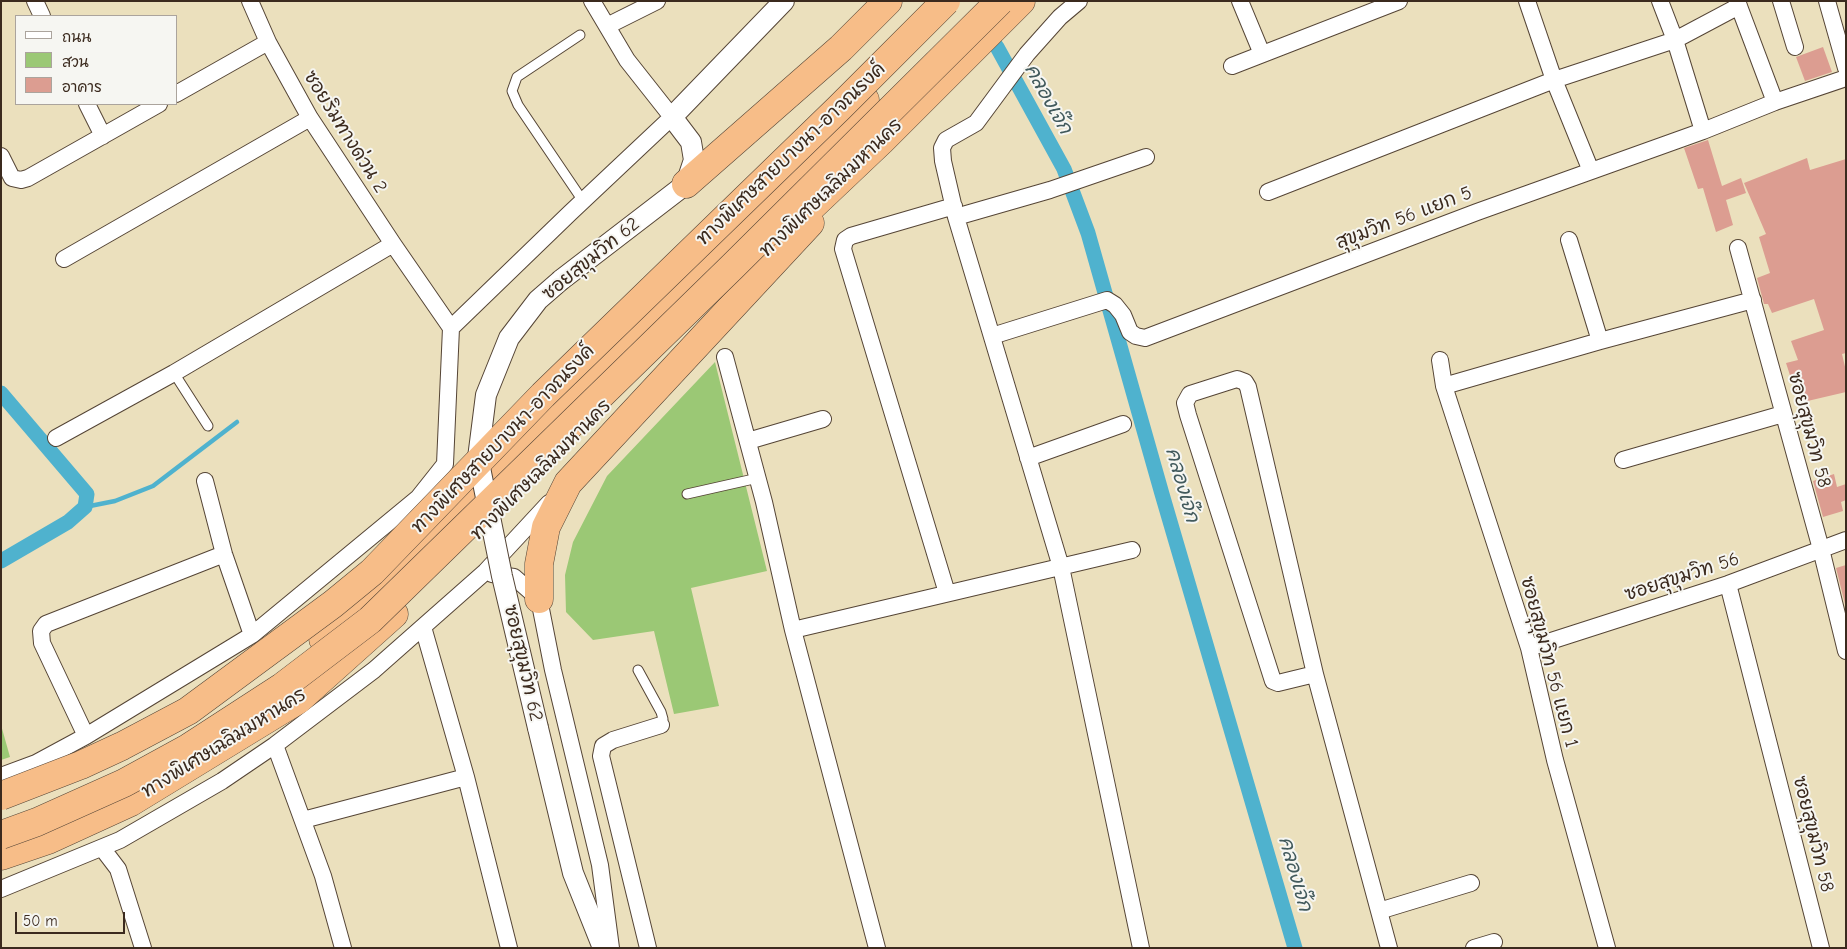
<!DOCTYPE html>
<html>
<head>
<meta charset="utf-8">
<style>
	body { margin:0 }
	#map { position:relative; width:1847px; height:949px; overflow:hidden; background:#ebe0bd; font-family:"Comic Neue","Playpen Sans Thai",sans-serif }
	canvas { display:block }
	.frame { position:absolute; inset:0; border:2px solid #3b2a1e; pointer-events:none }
	.legend { position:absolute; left:15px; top:15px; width:162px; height:90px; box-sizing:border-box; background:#f6f6f2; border:1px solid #aba49d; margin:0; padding:6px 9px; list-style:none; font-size:15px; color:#3b2a1e }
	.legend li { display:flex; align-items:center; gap:10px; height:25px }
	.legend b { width:25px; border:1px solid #aba49d }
	.scale { position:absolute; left:15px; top:912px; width:110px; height:22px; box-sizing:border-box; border:2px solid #3b2a1e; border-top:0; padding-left:6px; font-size:15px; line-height:18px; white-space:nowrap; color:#3b2a1e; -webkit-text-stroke:4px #f6f6f2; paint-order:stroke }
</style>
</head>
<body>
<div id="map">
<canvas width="1847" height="949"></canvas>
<div class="frame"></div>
<ul class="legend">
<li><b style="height:6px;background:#fff"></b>ถนน</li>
<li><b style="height:14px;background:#9bc875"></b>สวน</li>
<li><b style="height:14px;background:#dc9d91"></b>อาคาร</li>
</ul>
<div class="scale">50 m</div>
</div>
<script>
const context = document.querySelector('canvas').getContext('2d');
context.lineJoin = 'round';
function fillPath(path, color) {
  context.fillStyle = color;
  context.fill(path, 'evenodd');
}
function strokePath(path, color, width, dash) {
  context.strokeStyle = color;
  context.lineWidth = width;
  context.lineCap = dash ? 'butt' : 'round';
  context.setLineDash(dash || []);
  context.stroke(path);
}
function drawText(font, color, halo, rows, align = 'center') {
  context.font = font + ' "Comic Neue","Playpen Sans Thai",sans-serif';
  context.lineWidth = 4;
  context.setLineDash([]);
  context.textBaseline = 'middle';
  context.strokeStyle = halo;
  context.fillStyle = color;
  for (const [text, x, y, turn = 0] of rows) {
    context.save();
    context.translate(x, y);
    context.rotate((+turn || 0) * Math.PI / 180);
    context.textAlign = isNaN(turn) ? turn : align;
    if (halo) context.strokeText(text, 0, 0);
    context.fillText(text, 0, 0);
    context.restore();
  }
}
fillPath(new Path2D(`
	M 715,362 L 767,571 L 691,588 L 719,706 L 674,714 L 654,631 L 593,640 L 566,612 L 565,575 L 573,542 L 607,476 Z
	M 1,725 L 10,757 L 1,760 Z`), '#9bc875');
strokePath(new Path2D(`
	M 85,507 L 115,501 L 153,486 L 237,422`), '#4fb2ce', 4.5);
strokePath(new Path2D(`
	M 997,47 L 1064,169 L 1088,233 L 1162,494 L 1295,948
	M 1,393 L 87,494 L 85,507 L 68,522 L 1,561`), '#4fb2ce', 15);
fillPath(new Path2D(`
	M 1823,47 L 1832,72 L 1805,81 L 1796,57 Z
	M 1708,140 L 1722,186 L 1741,178 L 1746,193 L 1726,200 L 1733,225 L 1716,232 L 1703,188 L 1698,189 L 1684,148 Z
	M 1807,158 L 1810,170 L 1846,159 L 1846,353 L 1842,354 L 1846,371 L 1846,392 L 1799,403 L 1786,363 L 1798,360 L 1791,341 L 1824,330 L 1814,299 L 1772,313 L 1768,304 L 1764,304 L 1757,278 L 1770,273 L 1759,237 L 1766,234 L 1744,183 Z
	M 1834,474 L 1837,487 L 1846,484 L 1846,500 L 1841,502 L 1843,511 L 1823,517 L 1813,481 Z
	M 1846,565 L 1846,608 L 1836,568 Z`), '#dc9d91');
const service = new Path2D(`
	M 580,35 L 517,77 L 512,91 L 518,105 L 583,201
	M 174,373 L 208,426
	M 687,494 L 758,478
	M 638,670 L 661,712 L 663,719 L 661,725`);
const minor = new Path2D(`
	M 35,1 L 42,16
	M 250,1 L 268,42
	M 1079,1 L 1060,17 L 1027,54 L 976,123 L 946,140 L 942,148 L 943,161 L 956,217 L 1061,567 L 1141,948
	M 1240,1 L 1262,54
	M 1527,1 L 1554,80 L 1591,171
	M 1660,1 L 1675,40 L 1703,131
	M 1737,1 L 1775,102
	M 1781,1 L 1795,47
	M 1827,1 L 1846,68
	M 607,26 L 657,1
	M 1232,66 L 1399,1
	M 176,94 L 268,42 L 310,118 L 393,244 L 451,328
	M 87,104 L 103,136
	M 1,156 L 12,178 L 21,180 L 28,178 L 159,104
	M 1268,192 L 1554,80 L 1675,40 L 1739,6
	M 956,217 L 1050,190 L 1146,157
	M 1569,240 L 1600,341
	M 1738,248 L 1821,549 L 1846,651
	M 64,259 L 310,118
	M 992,336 L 1107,300 L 1115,305 L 1123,315 L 1130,332 L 1136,336 L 1145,338 L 1477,212 L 1703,131 L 1775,102 L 1846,78
	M 725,357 L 764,502 L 793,630 L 877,948
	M 1440,360 L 1444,386 L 1529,648 L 1555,760 L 1607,948
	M 1444,386 L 1600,341 L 1753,300
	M 56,438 L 174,373 L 393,244
	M 748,441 L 823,419
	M 1028,458 L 1123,424
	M 1623,460 L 1783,414
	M 205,481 L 224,554 L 252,635
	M 492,574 L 514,577 L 539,599 L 553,670 L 600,865 L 611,948
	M 1728,584 L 1821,948
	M 947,593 L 843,249 L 845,240 L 851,236 L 954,206
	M 423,627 L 466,777 L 509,948
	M 793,630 L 1132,550
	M 1529,648 L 1728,584 L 1846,540
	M 1315,674 L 1278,683 L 1273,681 L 1188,415 L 1185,403 L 1190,394 L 1237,379 L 1245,382 L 1248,387 L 1315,674 L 1389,948
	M 86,736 L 42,643 L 41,631 L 46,624 L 224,554
	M 275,745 L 323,876 L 343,948
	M 1,776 L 36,763 L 86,736 L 252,635 L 418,498 L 445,464 L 451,328 L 570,213 L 672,117 L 627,60 L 592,1
	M 303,820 L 466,777
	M 102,848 L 118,869 L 143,948
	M 1,889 L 120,840 L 222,781 L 275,745 L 374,670 L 485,572 L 549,503
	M 1379,911 L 1471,883
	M 648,948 L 601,756 L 603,746 L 613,740 L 661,725
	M 1474,948 L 1494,942`);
const tertiary = new Path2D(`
	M 561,280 L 686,184 L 694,160 L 691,142 L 672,117 L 784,1
	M 538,728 L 573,873 L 603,948`);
const motorway = new Path2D(`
	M 686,184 L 841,48 L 888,1
	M 786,231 L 881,141 L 1021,1
	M 539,599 L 539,564 L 546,527 L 568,483 L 810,223
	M 323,639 L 352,616 L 865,100
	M 1,856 L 48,840 L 131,802 L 298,700 L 394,614`);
strokePath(service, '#554536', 11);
strokePath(minor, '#554536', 18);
strokePath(tertiary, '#554536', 22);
strokePath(motorway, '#554536', 29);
strokePath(service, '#fff', 9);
strokePath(minor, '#fff', 16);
strokePath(tertiary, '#fff', 20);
strokePath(motorway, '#f7bd88', 28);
const tertiaryBridge = new Path2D(`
	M 538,728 L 502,576 L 478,458 L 486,395 L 509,338 L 538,300 L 561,280`);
const motorwayBridge = new Path2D(`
	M 1,796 L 81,765 L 122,746 L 188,711 L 333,604 L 372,572 L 543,395 L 839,108 L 946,1
	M 1,835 L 37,822 L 124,783 L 188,748 L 282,687 L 370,620 L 732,267 L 1000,1`);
strokePath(tertiaryBridge, '#554536', 22, []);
strokePath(motorwayBridge, '#554536', 29, []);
strokePath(tertiaryBridge, '#fff', 20);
strokePath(motorwayBridge, '#f7bd88', 28);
drawText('19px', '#3b2a1e', '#f6f6f2', [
	["ซอยริมทางด่วน 2",345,132,58],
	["ทางพิเศษสายบางนา-อาจณรงค์",791,154,-44],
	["ทางพิเศษเฉลิมมหานคร",831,188,-44],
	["สุขุมวิท 56 แยก 5",1404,218,-21],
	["ซอยสุขุมวิท 62",591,259,-39],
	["ซอยสุขุมวิท 58",1809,430,75],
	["ทางพิเศษสายบางนา-อาจณรงค์",503,439,-46],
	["ทางพิเศษเฉลิมมหานคร",541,470,-45],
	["ซอยสุขุมวิท 56",1682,577,-18],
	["ซอยสุขุมวิท 56 แยก 1",1549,662,75],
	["ซอยสุขุมวิท 62",523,663,77],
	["ทางพิเศษเฉลิมมหานคร",224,743,-32],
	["ซอยสุขุมวิท 58",1813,834,76]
]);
drawText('italic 20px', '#425a5c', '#f6f6f2', [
	["คลองเจ๊ก",1048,99,61],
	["คลองเจ๊ก",1182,485,74],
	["คลองเจ๊ก",1295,874,74]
]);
</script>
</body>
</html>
